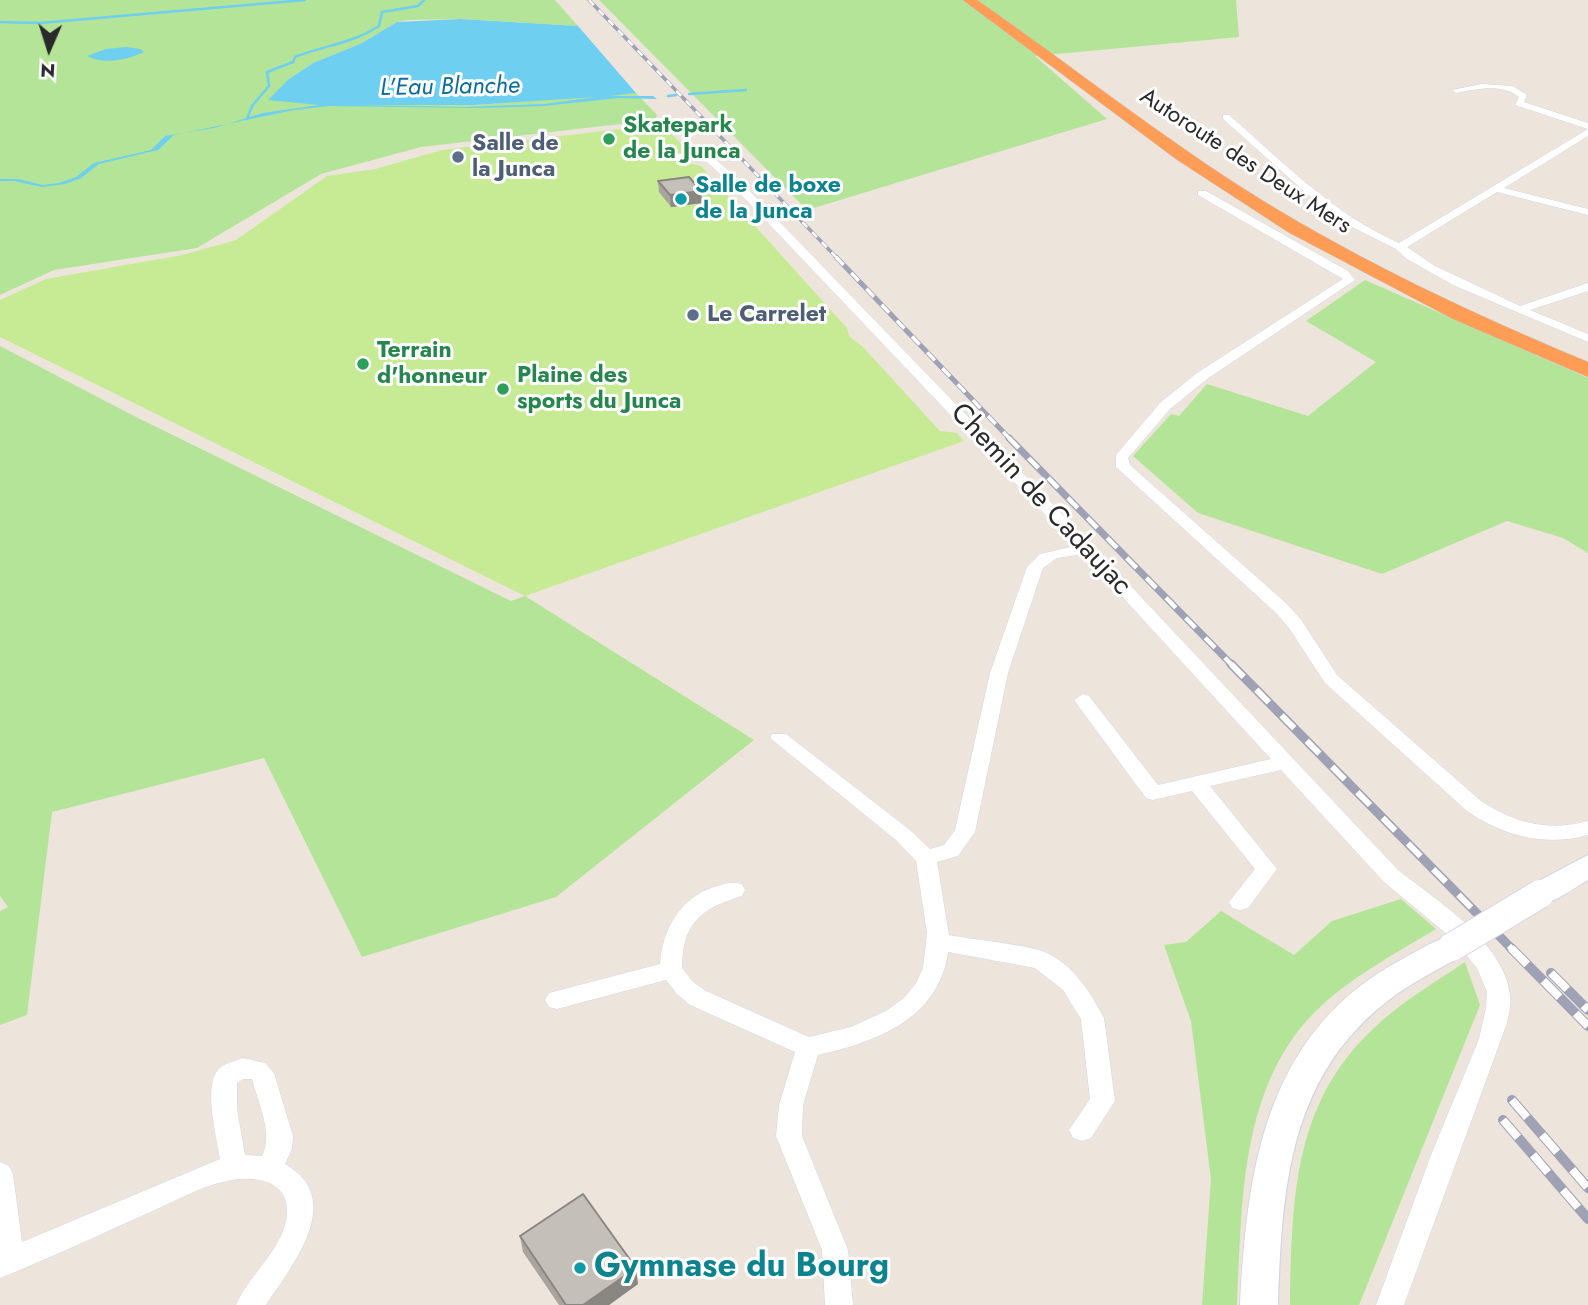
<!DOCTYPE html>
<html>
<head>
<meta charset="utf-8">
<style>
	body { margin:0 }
	#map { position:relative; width:1588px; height:1305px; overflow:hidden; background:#ede5dc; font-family:Jost,sans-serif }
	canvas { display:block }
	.north { position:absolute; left:14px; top:14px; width:70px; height:70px; -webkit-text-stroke:5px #fff; paint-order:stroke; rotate:183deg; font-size:19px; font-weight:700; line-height:28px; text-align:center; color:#2a2a2a }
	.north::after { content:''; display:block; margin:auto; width:24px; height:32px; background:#2a2a2a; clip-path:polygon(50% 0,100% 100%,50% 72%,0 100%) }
</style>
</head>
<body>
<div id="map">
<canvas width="1588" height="1305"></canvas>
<div class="north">N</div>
</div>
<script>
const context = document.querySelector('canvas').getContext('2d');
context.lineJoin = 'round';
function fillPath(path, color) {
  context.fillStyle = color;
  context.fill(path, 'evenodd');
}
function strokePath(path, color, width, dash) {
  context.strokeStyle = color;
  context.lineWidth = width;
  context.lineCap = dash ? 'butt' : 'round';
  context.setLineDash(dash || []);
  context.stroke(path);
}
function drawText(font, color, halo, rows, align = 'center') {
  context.font = font + ' Jost,sans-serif';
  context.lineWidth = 6;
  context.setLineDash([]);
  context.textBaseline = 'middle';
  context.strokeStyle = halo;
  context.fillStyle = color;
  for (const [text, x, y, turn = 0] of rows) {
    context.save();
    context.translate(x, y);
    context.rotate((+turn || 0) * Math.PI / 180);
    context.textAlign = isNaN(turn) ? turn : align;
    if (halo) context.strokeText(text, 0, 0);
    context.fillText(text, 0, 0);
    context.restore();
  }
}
fillPath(new Path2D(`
	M 0,0 L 555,0 L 578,26 L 461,19 L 408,20 L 397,22 L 362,43 L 313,63 L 289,79 L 310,104 L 473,105 L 636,93 L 657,115 L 655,120 L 421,147 L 321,174 L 197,248 L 54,270 L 0,295 Z
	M 599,0 L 1236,0 L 1239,37 L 1035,56 L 1107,119 L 807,210 Z
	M 1365,280 L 1588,378 L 1588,553 L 1563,538 L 1507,521 L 1382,574 L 1198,513 L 1133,456 L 1171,414 L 1179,416 L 1207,384 L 1308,416 L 1376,362 L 1306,321 Z
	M 0,346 L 132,415 L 511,601 L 525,596 L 754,740 L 556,897 L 362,957 L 264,758 L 52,812 L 27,1015 L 0,1025 L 0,911 L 8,907 L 0,896 Z
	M 1401,899 L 1436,929 C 1393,955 1345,980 1310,1017 C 1239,1094 1242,1207 1237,1305 L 1202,1305 L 1211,1179 L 1191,1021 L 1164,945 L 1186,942 L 1221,911 L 1294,955 L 1332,921 Z
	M 1465,962 L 1480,1005 L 1359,1305 L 1290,1305 C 1292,1202 1292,1104 1374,1028 C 1401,1002 1434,983 1465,962 Z`), '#b3e498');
fillPath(new Path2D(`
	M 662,124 L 684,147 L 681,151 L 688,163 L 701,166 L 847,328 L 849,336 L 863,347 L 940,431 L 957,433 L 964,441 L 525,596 L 0,337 L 0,300 L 46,279 L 182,255 L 236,240 L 327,176 L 375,169 L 442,150 Z`), '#c7eb94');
fillPath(new Path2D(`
	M 461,19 L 578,26 L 636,93 L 611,96 L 653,96 L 657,99 L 619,98 L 544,106 L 478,108 L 330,106 L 294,110 L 174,135 L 158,150 L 99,164 L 81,178 L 65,184 L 42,187 L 14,181 L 0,181 L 0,179 L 18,179 L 43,185 L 59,183 L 76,177 L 94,163 L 151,150 L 165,136 L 214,128 L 263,113 L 319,105 L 268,100 L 289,79 L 313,63 L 362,43 L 397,22 ZM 596,97 L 545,104 L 464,107 L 356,105 L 473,105 Z
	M 126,47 L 140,49 L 144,52 C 127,60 104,65 87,56 L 106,49 Z`), '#6ecff0');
strokePath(new Path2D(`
	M 0,22 L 40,23 L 305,0
	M 689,94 L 746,90
	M 668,96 L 676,95
	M 247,119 L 252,106 L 269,86 L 267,72 L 293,62 L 295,57 C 323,46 353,43 379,26 L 382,12 L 418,6 L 424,0`), '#6ecff0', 2.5);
const street = new Path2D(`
	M 1482,84 L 1513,86 L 1527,95 L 1524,102 L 1588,123 L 1588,129 L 1515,105 L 1519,97 C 1502,83 1476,89 1456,93 L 1452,90 Z
	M 1223,115 L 1229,115 C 1283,162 1333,214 1399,243 L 1588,129 L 1588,136 L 1504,188 L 1588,209 L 1588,215 L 1497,192 L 1407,247 L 1435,266 L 1520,306 L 1588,283 L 1588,291 L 1530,310 L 1588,334 L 1588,342 L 1453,285 L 1407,259 L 1396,249 L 1348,225 L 1305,192 L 1223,119 Z
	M 671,153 L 713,157 L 739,180 L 1093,546 L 1398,870 C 1436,900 1505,943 1510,995 C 1511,1005 1509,1014 1507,1023 L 1404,1305 L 1376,1305 L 1431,1155 L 1479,1039 L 1486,1008 L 1487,992 L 1477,968 L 1454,940 L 1384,882 L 1281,770 L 1210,786 L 1277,869 L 1248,908 L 1240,910 L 1232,908 L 1229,902 L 1255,869 L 1192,791 L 1153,800 L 1146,798 L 1074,700 L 1083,694 L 1089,696 L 1158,785 L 1271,759 L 1083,554 L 1057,558 L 1043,568 L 1008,673 L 975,832 L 958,856 L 937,862 L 949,935 C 974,940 1025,944 1047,953 C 1073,965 1091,993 1104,1018 L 1115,1101 L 1091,1138 L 1082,1141 L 1073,1138 L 1069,1130 L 1090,1099 L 1081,1019 L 1063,990 L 1035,968 L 948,952 C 939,1019 876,1042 818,1055 L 803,1105 L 802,1136 L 848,1250 L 853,1305 L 825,1305 L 822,1250 L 776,1136 L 779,1105 L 795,1052 L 690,1005 L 677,994 L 666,980 L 557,1009 L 549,1007 L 545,1000 L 549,993 L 660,964 C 662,930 681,897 714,887 C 724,884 732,881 742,884 L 745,890 L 742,896 C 702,908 682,922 682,968 L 693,982 L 706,991 L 809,1037 L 851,1027 L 886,1011 L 904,998 L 916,983 L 923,968 L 927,933 L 916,861 L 896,840 L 770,738 L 772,734 L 786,734 L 910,830 L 930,849 L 944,845 L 955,830 L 990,673 L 1027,567 L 1040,554 L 1075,546 L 731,184 L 707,162 L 668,158 L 666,156 Z
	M 1198,191 L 1206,191 L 1348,271 L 1355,280 L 1207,379 L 1170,409 L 1128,458 L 1130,465 L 1288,605 L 1302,621 L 1337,675 L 1481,801 C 1515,823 1548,832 1588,821 L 1588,835 C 1544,847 1504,836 1467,811 L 1325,683 L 1289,628 L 1276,613 L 1116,467 L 1116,455 L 1160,403 L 1197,373 L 1343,279 L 1198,195 Z
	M 243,1058 L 265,1063 L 274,1073 L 293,1136 L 292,1149 L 285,1164 C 347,1199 292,1266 266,1305 L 236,1305 C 249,1274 286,1247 287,1212 C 288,1181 256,1176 232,1180 C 206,1184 181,1198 157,1209 C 105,1232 53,1257 0,1278 L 0,1162 L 9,1166 L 13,1174 L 22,1242 L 220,1159 C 217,1138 203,1087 218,1070 C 224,1063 235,1061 243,1058 ZM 243,1079 L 252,1079 C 258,1103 274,1134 262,1156 L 245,1155 L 237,1109 L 237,1083 Z`);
const secondary = new Path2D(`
	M 1588,855 L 1588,880 C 1570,890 1551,908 1529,902 L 1525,894 L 1529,886 Z
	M 1452,935 L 1463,938 L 1468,947 L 1463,956 C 1436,970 1409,984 1385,1003 C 1288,1080 1282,1191 1278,1305 L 1240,1305 C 1247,1172 1264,1040 1390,966 C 1410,955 1430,942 1452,935 Z`);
const highway = new Path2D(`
	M 963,0 L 977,0 C 1072,66 1162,138 1260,199 C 1364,263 1475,315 1588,362 L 1588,377 L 1453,319 L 1288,232 L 1176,159 Z`);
strokePath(street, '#d2d5e3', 1);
strokePath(secondary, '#d2d5e3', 2);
strokePath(highway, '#c8c8c8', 1);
fillPath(street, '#fff');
fillPath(secondary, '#fff');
fillPath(highway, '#ff9c55');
const railFar4 = new Path2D(`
	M 589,0 L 838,259`);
const railFar3 = new Path2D(`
	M 836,257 L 1011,440`);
const railFar2 = new Path2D(`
	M 1009,438 L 1233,666`);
const railFar1 = new Path2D(`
	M 1231,664 L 1513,950`);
const rail = new Path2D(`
	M 1511,948 L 1588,1026
	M 1551,973 L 1588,1010
	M 1512,1100 L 1588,1188
	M 1503,1120 L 1588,1219`);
strokePath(railFar4, '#9fa2b5', 3.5);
strokePath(railFar3, '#9fa2b5', 5);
strokePath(railFar2, '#9fa2b5', 7);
strokePath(railFar1, '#9fa2b5', 9);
strokePath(rail, '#9fa2b5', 10);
strokePath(railFar4, '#fff', 2.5, [7]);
strokePath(railFar3, '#fff', 3.5, [11]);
strokePath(railFar2, '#fff', 4.5, [14]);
strokePath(railFar1, '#fff', 6, [18]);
strokePath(rail, '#fff', 8, [23]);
const secondaryBridge = new Path2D(`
	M 1452,947 L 1540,894`);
strokePath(secondaryBridge, '#d2d5e3', 30, []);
strokePath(secondaryBridge, '#fff', 28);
fillPath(new Path2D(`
	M 658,181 L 701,191 L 702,203 L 671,207 L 659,192 Z
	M 520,1236 L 638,1284 L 609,1305 L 559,1305 L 523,1252 Z`), '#a9a49f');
fillPath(new Path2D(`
	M 701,191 L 702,203 L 671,207 L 670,195 Z
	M 636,1268 L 638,1284 L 609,1305 L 583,1305 Z`), '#8a8682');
const building = new Path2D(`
	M 689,177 L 701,191 L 670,195 L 658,181 Z
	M 583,1194 L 636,1268 L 583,1305 L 566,1305 L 520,1236 Z`);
fillPath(building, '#c5bfb9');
strokePath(building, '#8a8682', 2);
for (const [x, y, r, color] of [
	[609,139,7,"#2e9e5b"],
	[458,157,7,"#5c6f8a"],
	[681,199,7,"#0f9aa8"],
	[693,315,7,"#5c6f8a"],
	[363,364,7,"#2e9e5b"],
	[503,389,7,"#2e9e5b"],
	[580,1268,7,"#0f9aa8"]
]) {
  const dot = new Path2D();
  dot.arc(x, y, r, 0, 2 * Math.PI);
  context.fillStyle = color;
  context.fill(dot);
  strokePath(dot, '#fff', 2.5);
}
drawText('bold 23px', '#27864d', '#fff', [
	["Skatepark",623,126],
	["de la Junca",623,152],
	["Terrain",377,351],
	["d'honneur",377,377],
	["Plaine des",517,376],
	["sports du Junca",517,402]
], 'left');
drawText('bold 23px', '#4e5e75', '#fff', [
	["Salle de",472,144],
	["la Junca",472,170],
	["Le Carrelet",707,315]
], 'left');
drawText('23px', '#2a2a2a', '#fff', [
	["Autoroute des Deux Mers",1245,162,33]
]);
drawText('bold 23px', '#0d838f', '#fff', [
	["Salle de boxe",695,186],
	["de la Junca",695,212]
], 'left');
drawText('italic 24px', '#0c6d9d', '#fff', [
	["L'Eau Blanche",450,88,-1]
]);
drawText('28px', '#2a2a2a', '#fff', [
	["Chemin de Cadaujac",1040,500,47]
]);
drawText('bold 33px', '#0d838f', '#fff', [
	["Gymnase du Bourg",594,1268]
], 'left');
</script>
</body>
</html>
